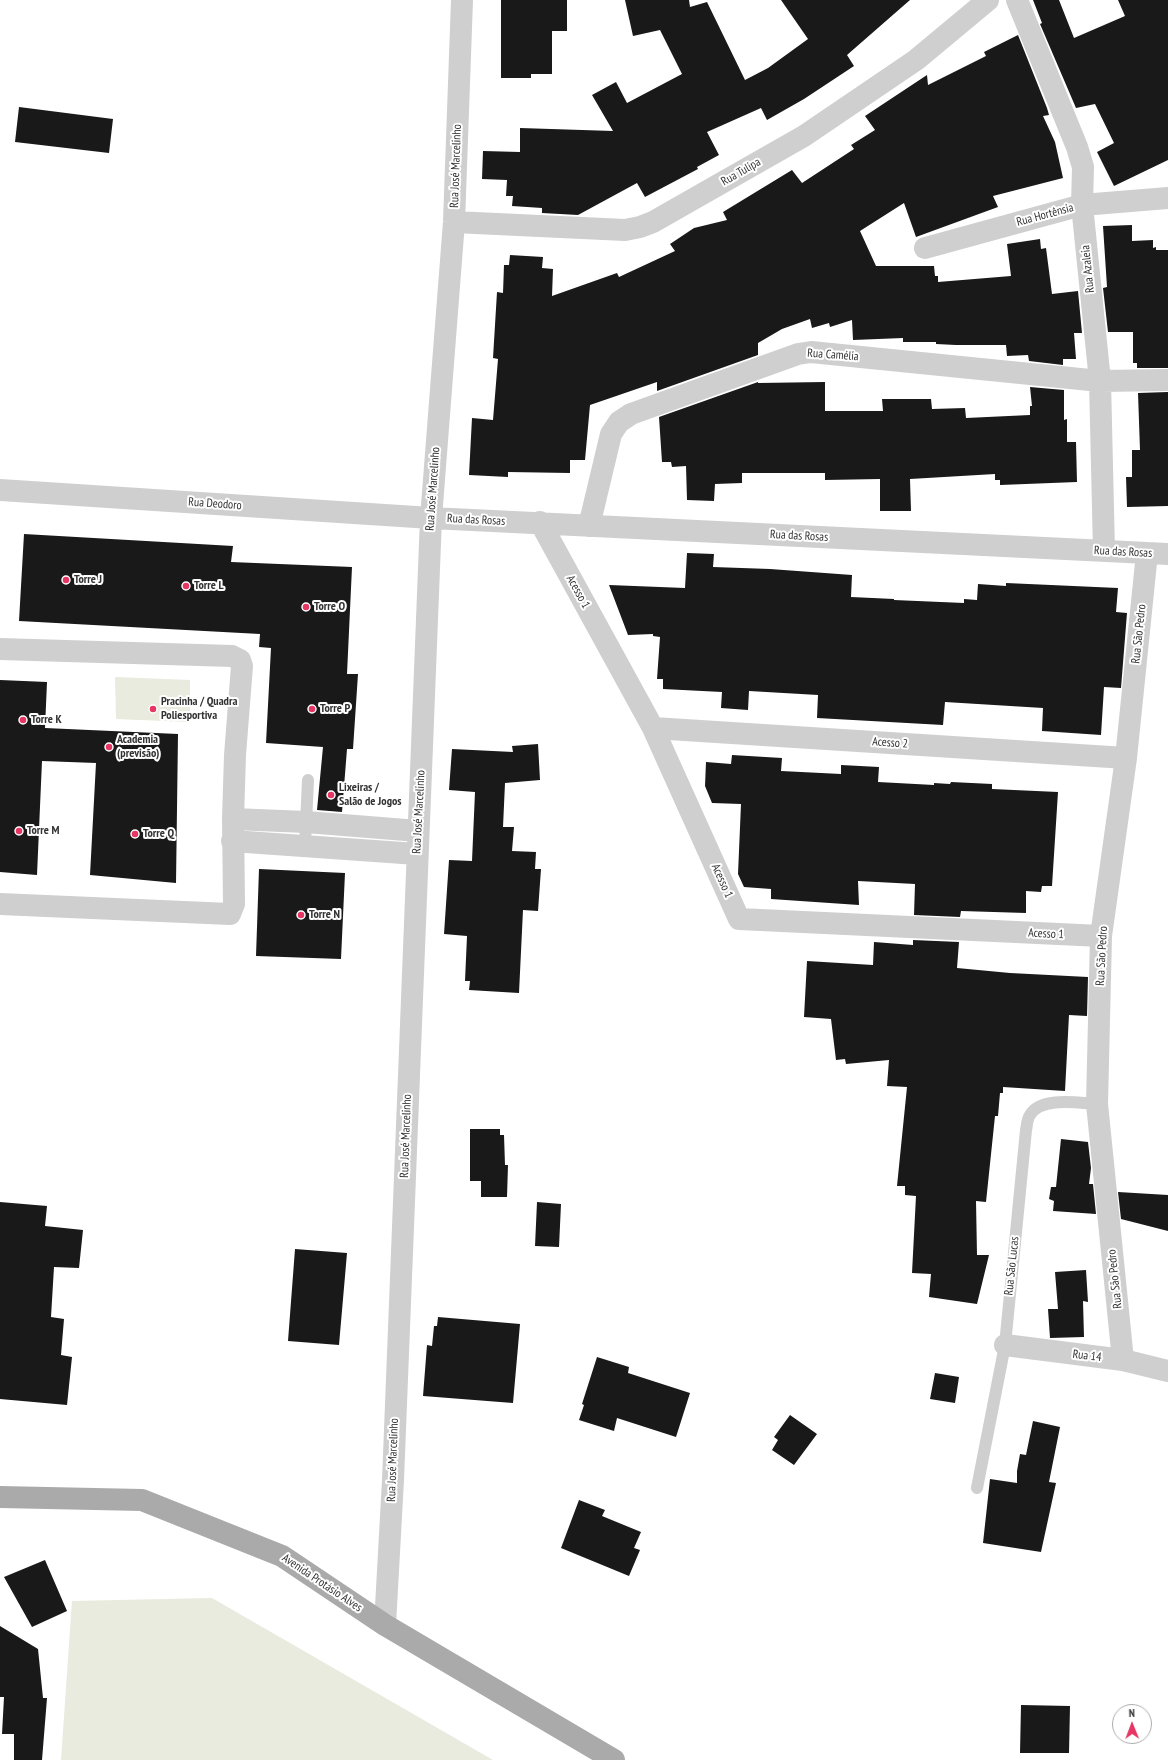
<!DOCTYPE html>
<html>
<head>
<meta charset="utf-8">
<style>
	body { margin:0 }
	#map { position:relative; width:1168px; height:1760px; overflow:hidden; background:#fff; font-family:"PT Sans Narrow",sans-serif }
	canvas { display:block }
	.north { position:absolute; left:1112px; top:1704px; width:40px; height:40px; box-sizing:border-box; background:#fff; border:1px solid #adadad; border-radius:50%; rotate:359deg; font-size:11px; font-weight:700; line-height:16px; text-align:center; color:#323232 }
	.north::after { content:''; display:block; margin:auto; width:14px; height:18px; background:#e73663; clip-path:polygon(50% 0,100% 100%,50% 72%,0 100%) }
</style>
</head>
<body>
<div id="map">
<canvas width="1168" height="1760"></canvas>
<div class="north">N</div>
</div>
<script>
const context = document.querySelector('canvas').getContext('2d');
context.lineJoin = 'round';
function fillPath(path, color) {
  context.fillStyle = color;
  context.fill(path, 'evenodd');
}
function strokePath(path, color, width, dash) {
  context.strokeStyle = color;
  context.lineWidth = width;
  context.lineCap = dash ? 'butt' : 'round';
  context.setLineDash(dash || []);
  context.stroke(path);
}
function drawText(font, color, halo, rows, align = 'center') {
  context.font = font + ' "PT Sans Narrow",sans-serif';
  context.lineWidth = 4;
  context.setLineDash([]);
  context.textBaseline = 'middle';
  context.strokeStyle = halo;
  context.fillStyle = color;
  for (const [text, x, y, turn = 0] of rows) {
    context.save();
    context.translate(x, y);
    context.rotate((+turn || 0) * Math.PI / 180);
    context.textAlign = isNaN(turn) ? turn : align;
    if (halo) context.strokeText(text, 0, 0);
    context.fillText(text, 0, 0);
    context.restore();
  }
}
fillPath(new Path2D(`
	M 115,677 L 190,680 L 190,722 L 116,719 Z
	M 212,1598 L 493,1760 L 61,1760 L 72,1601 Z`), '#e8ebde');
fillPath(new Path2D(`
	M 501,0 L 567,0 L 567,31 L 552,31 L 552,74 L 531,74 L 531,78 L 501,78 Z
	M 625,0 L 689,0 L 690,7 L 707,2 L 745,80 L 768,68 L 808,39 L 781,0 L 910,0 L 847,55 L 854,66 L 804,99 L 767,120 L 761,108 L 707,132 L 719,155 L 697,167 L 698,169 L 645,197 L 637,183 L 578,215 L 542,213 L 542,208 L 512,206 L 513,196 L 506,196 L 507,180 L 482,179 L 483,151 L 520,152 L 520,128 L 613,131 L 592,95 L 616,82 L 627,103 L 682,74 L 660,30 L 633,36 Z
	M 1033,0 L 1059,0 L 1074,38 L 1125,16 L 1118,0 L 1168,0 L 1168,160 L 1114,186 L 1097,152 L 1114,143 L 1095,104 L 1076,108 L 1040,24 L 1042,23 Z
	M 1018,35 L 1047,108 L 1049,115 L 1043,116 L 1055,142 L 1063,178 L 993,196 L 998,207 L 916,237 L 904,203 L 860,231 L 876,266 L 934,266 L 935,276 L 938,276 L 938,282 L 1011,276 L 1007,244 L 1040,239 L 1041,249 L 1046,248 L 1052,294 L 1078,291 L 1082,333 L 1074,333 L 1076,359 L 1063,359 L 1063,365 L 1029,361 L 1028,355 L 1007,356 L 1006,345 L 956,345 L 936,344 L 936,342 L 903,342 L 903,338 L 853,340 L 852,320 L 830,327 L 829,323 L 812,328 L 810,319 L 782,329 L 758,343 L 758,355 L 657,391 L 657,382 L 590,405 L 585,460 L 570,460 L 570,473 L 508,472 L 508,477 L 469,475 L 472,418 L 493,420 L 498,359 L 493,358 L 497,292 L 503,293 L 504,265 L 509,265 L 510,255 L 543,257 L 542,268 L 553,269 L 552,296 L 617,273 L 619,277 L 675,251 L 670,244 L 694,228 L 727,220 L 723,212 L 792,170 L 802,183 L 854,149 L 851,145 L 875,130 L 865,116 L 927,75 L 928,85 L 986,56 L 984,52 Z
	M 19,107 L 113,119 L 109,153 L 15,142 Z
	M 1132,225 L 1132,241 L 1153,240 L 1153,248 L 1156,247 L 1156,250 L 1168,250 L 1168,368 L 1137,368 L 1137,363 L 1133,363 L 1133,332 L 1108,332 L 1103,288 L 1107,287 L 1103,226 Z
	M 758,382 L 758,383 L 825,382 L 825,411 L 883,411 L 882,399 L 931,399 L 932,409 L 965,408 L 966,418 L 1030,415 L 1030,406 L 1032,406 L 1030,387 L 1064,390 L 1064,420 L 1067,419 L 1067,442 L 1076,442 L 1077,482 L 1000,485 L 1000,480 L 995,480 L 995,474 L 910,479 L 911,511 L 880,511 L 880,479 L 825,480 L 825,473 L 742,473 L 742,483 L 715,484 L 714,501 L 687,500 L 686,466 L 672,467 L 671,462 L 662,462 L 659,417 Z
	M 1168,392 L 1168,506 L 1127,507 L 1126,477 L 1132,477 L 1132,450 L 1140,450 L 1138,393 Z
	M 24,534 L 233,546 L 231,562 L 352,567 L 347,674 L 358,674 L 353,749 L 347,749 L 342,812 L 317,810 L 323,747 L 266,743 L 271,648 L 259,647 L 260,634 L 19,621 Z
	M 687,553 L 714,554 L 713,567 L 770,569 L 852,575 L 851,597 L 894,599 L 894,600 L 964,603 L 964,599 L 977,600 L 978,584 L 1006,586 L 1006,583 L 1118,588 L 1116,612 L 1127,613 L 1121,688 L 1104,687 L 1101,735 L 1042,731 L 1043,708 L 945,702 L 943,725 L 817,718 L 818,695 L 749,691 L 748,710 L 721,708 L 722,692 L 663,689 L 663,679 L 657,679 L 660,637 L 653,636 L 653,634 L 628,635 L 609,585 L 685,588 Z
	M 0,680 L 47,682 L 45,728 L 178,734 L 176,883 L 90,875 L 96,763 L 42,761 L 37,875 L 0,872 Z
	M 538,744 L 540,780 L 505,783 L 503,827 L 514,827 L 512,851 L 536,852 L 535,869 L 541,869 L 538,911 L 523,910 L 519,993 L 469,990 L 470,981 L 465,981 L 467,936 L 444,934 L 449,860 L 472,861 L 475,792 L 449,790 L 452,749 L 513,752 L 512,746 Z
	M 732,755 L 782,758 L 781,771 L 841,774 L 841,765 L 879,767 L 878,782 L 934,785 L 934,783 L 950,784 L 951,782 L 992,784 L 992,789 L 1058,792 L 1052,886 L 1042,886 L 1041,892 L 1026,891 L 1026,913 L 961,911 L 960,917 L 914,915 L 915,884 L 858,881 L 859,905 L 771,899 L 771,889 L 744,887 L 738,874 L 741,804 L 712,803 L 705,786 L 706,762 L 731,764 Z
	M 259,869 L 345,873 L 341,959 L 256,956 Z
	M 913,940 L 959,942 L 957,968 L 1010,973 L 1088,977 L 1087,1016 L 1069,1015 L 1065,1091 L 1003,1087 L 1003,1093 L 1000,1093 L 998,1116 L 995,1116 L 986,1202 L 976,1201 L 977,1255 L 989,1255 L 977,1304 L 929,1297 L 931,1274 L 912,1273 L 916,1196 L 905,1195 L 905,1186 L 897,1186 L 907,1087 L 887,1086 L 889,1060 L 846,1064 L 845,1059 L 836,1060 L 831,1019 L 804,1017 L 807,961 L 873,965 L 874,942 L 913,945 Z
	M 470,1129 L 500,1129 L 500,1135 L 504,1135 L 505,1165 L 508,1165 L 507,1197 L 481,1197 L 481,1181 L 470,1181 Z
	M 1061,1139 L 1088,1142 L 1091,1168 L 1089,1184 L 1093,1184 L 1096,1214 L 1053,1211 L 1054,1201 L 1049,1199 L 1051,1187 L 1056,1187 Z
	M 1118,1192 L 1168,1195 L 1168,1231 L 1121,1219 Z
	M 0,1202 L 47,1206 L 45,1226 L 83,1230 L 79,1268 L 54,1267 L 51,1317 L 64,1319 L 61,1355 L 72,1357 L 67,1405 L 0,1399 Z
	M 537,1202 L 561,1204 L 559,1247 L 535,1246 Z
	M 295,1249 L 347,1253 L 339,1345 L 288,1341 Z
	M 1086,1270 L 1088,1302 L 1083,1301 L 1084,1337 L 1050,1338 L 1048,1309 L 1058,1309 L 1055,1272 Z
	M 438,1317 L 520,1324 L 513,1403 L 423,1396 L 427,1345 L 432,1346 L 434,1326 L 437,1326 Z
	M 597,1357 L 629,1367 L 628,1373 L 690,1393 L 676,1437 L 617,1418 L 614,1431 L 579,1420 L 584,1405 L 582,1404 Z
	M 935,1373 L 959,1377 L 955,1403 L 930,1399 Z
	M 790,1415 L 817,1434 L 794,1465 L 772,1450 L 778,1440 L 774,1437 Z
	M 1033,1421 L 1060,1427 L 1049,1482 L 1056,1483 L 1041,1552 L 983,1543 L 990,1479 L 1017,1483 L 1017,1471 L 1020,1454 L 1026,1455 Z
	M 579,1500 L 605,1510 L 602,1516 L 641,1532 L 634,1548 L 640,1550 L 629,1576 L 561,1548 Z
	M 45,1560 L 67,1611 L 32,1627 L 4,1577 Z
	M 0,1626 L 38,1649 L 43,1698 L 47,1698 L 42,1760 L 14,1760 L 14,1734 L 2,1734 L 4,1697 L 0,1697 Z
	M 1021,1705 L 1070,1706 L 1069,1753 L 1020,1753 Z`), '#191919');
strokePath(new Path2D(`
	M 305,845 L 308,780
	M 977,1488 L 1005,1345 L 1026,1130 C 1027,1126 1027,1119 1030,1115 C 1041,1096 1079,1103 1097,1104`), '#cfcfcf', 12);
strokePath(new Path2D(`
	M 1017,0 L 1077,147 L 1083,167 L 1082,205 L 1100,381 L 1104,551
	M 454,222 L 625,230 L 640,227 L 653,222 L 804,136 L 916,60 L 988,0
	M 925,248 L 1082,205 L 1168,198
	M 0,490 L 431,518 L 1168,554
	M 540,522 L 653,728 L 739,919 L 1101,936
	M 589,526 L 611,434 L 619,422 L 631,414 L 798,354 L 811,352 L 1100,381 L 1168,380
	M 0,649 L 232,656 L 240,660 L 242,666 L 235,755 L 233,819 L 306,822 L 418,831
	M 653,728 L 1126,758
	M 232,841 L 417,854
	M 0,904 L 230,914 L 234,904 L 233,819
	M 1005,1345 L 1123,1360 L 1168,1371
	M 1123,1360 L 1097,1104 L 1101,936 L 1126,758 L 1147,553
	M 385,1625 L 393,1480 L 431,518 L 454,222 L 462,0`), '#cfcfcf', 22);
strokePath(new Path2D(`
	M 0,1497 L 142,1500 L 282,1556 L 385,1625 L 614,1760`), '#aaa', 22);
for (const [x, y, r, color] of [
	[66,580,4,"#e73663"],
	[186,586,4,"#e73663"],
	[306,607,4,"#e73663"],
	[153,709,4,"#e73663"],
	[312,709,4,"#e73663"],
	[23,720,4,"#e73663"],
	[109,747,4,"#e73663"],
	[331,795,4,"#e73663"],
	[19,831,4,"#e73663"],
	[135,834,4,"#e73663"],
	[301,915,4,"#e73663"]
]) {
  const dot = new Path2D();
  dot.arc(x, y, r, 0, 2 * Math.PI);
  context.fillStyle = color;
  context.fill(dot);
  strokePath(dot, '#fff', 1.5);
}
drawText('12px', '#323232', '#fff', [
	["Rua José Marcelinho",456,166,-88],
	["Rua Tulipa",741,172,-30],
	["Rua Hortênsia",1045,215,-15],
	["Rua Azaleia",1088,269,-96],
	["Rua Camélia",833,355,4],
	["Rua José Marcelinho",433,489,-86],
	["Rua Deodoro",215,504,4],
	["Rua das Rosas",476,520,3],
	["Rua das Rosas",799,536,3],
	["Rua das Rosas",1123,552,3],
	["Acesso 1",578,592,61],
	["Rua São Pedro",1139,634,-84],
	["Acesso 2",890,743,4],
	["Rua José Marcelinho",419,812,-87],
	["Acesso 1",722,881,66],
	["Acesso 1",1046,934,3],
	["Rua São Pedro",1102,956,-87],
	["Rua José Marcelinho",406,1136,-88],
	["Rua São Lucas",1012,1266,-84],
	["Rua São Pedro",1115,1279,-96],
	["Rua 14",1087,1356,7],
	["Rua José Marcelinho",393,1460,-88],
	["Avenida Protásio Alves",322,1583,34]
]);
drawText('bold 12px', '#323232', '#fff', [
	["Torre J",74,580],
	["Torre L",194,586],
	["Torre O",314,607],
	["Pracinha / Quadra",161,702],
	["Poliesportiva",161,716],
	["Torre P",320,709],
	["Torre K",31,720],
	["Academia",117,740],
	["(previsão)",117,754],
	["Lixeiras /",339,788],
	["Salão de Jogos",339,802],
	["Torre M",27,831],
	["Torre Q",143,834],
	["Torre N",309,915]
], 'left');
</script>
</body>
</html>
